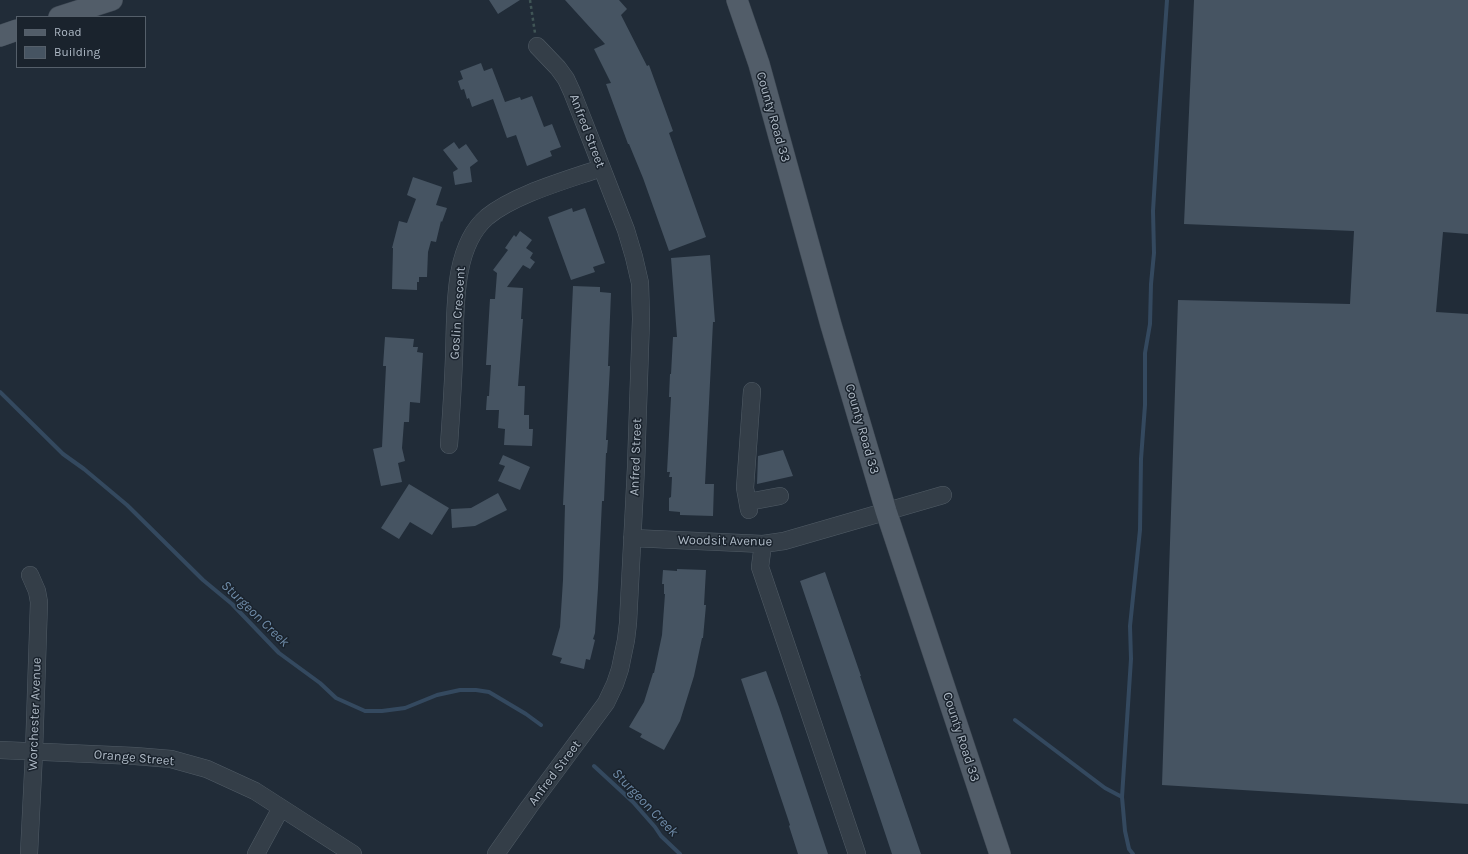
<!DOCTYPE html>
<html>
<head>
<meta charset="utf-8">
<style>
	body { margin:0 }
	#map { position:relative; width:1468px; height:854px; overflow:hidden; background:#212c38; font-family:Karla,sans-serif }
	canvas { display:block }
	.legend { position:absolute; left:16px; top:16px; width:130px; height:52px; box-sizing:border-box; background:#1a232d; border:1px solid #555f6a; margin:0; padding:5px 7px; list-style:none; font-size:12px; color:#aeb9c5 }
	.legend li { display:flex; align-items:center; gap:8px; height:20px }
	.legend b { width:20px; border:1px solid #555f6a }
</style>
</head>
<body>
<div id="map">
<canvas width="1468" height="854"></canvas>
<ul class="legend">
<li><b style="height:5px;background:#525d69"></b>Road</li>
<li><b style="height:11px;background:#465462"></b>Building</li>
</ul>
</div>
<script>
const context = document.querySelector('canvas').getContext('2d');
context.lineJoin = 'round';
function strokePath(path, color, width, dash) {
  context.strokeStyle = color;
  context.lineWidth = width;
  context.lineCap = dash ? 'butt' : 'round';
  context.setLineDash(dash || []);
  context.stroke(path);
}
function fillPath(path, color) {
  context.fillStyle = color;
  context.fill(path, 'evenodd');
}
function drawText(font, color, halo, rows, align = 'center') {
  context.font = font + ' Karla,sans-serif';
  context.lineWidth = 3;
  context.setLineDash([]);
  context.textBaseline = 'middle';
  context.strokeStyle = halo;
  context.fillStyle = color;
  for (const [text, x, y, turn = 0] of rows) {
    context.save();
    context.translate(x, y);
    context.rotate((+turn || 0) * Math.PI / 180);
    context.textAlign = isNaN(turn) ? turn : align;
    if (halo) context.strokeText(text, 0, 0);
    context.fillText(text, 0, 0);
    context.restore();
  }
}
strokePath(new Path2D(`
	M 0,392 L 63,454 L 84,469 L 127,505 L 203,580 L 232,604 L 279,653 L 320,683 L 336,698 L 365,711 L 382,711 L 405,708 L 437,695 L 460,690 L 476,690 L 489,692 L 526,714 L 541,725
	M 1015,720 L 1105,788 L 1122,797
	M 594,766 L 633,802 L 655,827 L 661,836 L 680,854
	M 1133,854 L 1129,849 L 1125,831 L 1122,797 L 1131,659 L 1130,626 L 1140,530 L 1141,459 L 1145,405 L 1145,353 L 1150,324 L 1151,284 L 1154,253 L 1153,211 L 1158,129 L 1167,0`), '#34495f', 4);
fillPath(new Path2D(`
	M 489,0 L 520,0 L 498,14 Z
	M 565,0 L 619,0 L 627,9 L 621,15 L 647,66 L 649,65 L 673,131 L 669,133 L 706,237 L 669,251 L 643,178 L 629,144 L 628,144 L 606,84 L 611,83 L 594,49 L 605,44 Z
	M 1194,0 L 1468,0 L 1468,234 L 1443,232 L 1436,312 L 1468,314 L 1468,804 L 1162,785 L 1178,300 L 1350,304 L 1354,231 L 1184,224 Z
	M 481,63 L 484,71 L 492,68 L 505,102 L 520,97 L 521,100 L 532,96 L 544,127 L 552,124 L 561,147 L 550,151 L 552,156 L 527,166 L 516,135 L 507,138 L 493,99 L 472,107 L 469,98 L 467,99 L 464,89 L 461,90 L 458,81 L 463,79 L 460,71 Z
	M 454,142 L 459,149 L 466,144 L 478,161 L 470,167 L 472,182 L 455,185 L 453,172 L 458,169 L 443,150 Z
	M 413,177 L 442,187 L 436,205 L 447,208 L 442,222 L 441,221 L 436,242 L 431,241 L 428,252 L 427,277 L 419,277 L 419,282 L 417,282 L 417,290 L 392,289 L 393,248 L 392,248 L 399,221 L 407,223 L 416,199 L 407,195 Z
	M 572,208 L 573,212 L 585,208 L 605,263 L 593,267 L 595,272 L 571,280 L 548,217 Z
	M 520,231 L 532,240 L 526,248 L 533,253 L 530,258 L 535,262 L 530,269 L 523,265 L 507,287 L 523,288 L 521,319 L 523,319 L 518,386 L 525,386 L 524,415 L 529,415 L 529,429 L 533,429 L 532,446 L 504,445 L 505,429 L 498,428 L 499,410 L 486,410 L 487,396 L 489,396 L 491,365 L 486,365 L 490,299 L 495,299 L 497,273 L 493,270 L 508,250 L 505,248 L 514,235 L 516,237 Z
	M 710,255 L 715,322 L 713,322 L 705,484 L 714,484 L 713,516 L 680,515 L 680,512 L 669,511 L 669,498 L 671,497 L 672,477 L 669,477 L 670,472 L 667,472 L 671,397 L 669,397 L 670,374 L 671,374 L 673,337 L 677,337 L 671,258 Z
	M 573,286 L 600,287 L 600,292 L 611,293 L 608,366 L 610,366 L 606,440 L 608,440 L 607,453 L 606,453 L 604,501 L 602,501 L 598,588 L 595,633 L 593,639 L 595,640 L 590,660 L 586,659 L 584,669 L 560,663 L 562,658 L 552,655 L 560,627 L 563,580 L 565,505 L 563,505 Z
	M 385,337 L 414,339 L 413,347 L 418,347 L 417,352 L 423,353 L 420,403 L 410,402 L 409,422 L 404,422 L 402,448 L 405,461 L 398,463 L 402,482 L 381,486 L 373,449 L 382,447 L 386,366 L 383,366 Z
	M 783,450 L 793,476 L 757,484 L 758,456 Z
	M 503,455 L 530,467 L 520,490 L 498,481 L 505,466 L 499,464 Z
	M 409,484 L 449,508 L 432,535 L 410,522 L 399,539 L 381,528 Z
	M 498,493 L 507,510 L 475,526 L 452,528 L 451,509 L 471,508 Z
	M 677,569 L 706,570 L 704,605 L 706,605 L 703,638 L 702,638 L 694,676 L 680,721 L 664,750 L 640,737 L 642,734 L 629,727 L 644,702 L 653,673 L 654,673 L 662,635 L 665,594 L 664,594 L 664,584 L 662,584 L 663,570 L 677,571 Z
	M 825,572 L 861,676 L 860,676 L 921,854 L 892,854 L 874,800 L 800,581 Z
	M 766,671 L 779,707 L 828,854 L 798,854 L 789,826 L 790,825 L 741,679 Z`), '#465462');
const minor = new Path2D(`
	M 449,445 C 451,416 453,387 454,357 C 456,314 451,248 487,217 C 515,194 567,180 601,168
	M 748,502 L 780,496
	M 749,510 L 745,488 L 752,391
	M 632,538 L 763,544 L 784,541 L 943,495
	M 763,544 L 760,567 L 857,854
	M 0,750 L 135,756 L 171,759 L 207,769 L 255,791 L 353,854
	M 29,854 L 34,752 L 39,602 L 37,591 L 30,575
	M 256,854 L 281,808
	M 496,854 L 529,807 L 606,703 L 615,684 L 620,669 L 626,640 L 628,623 L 636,467 L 641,319 L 640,283 L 634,257 L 626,230 L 589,135 L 572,92 L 566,79 L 558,68 L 537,46`);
const major = new Path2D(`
	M 737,0 L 759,64 L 831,325 L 886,511 L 1000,854
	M 59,17 L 112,0
	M 0,36 L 17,30`);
strokePath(minor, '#515c66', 18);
strokePath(major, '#3d4752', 22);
strokePath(new Path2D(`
	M 530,0 L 535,33`), '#405556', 2.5, [3, 3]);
strokePath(minor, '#343e48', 17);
strokePath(major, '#525d69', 21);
drawText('13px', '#aeb9c5', '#1a232d', [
	["County Road 33",773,117,74],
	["Anfred Street",587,131,69],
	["Goslin Crescent",458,313,-86],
	["County Road 33",862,429,74],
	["Anfred Street",636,457,-88],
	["Woodsit Avenue",725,541,1],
	["Worchester Avenue",35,714,-88],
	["County Road 33",961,737,72],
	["Orange Street",134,758,5],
	["Anfred Street",555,773,-53]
]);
drawText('italic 14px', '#6f8ca9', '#1a232d', [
	["Sturgeon Creek",255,614,44],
	["Sturgeon Creek",645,803,46]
]);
</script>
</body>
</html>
